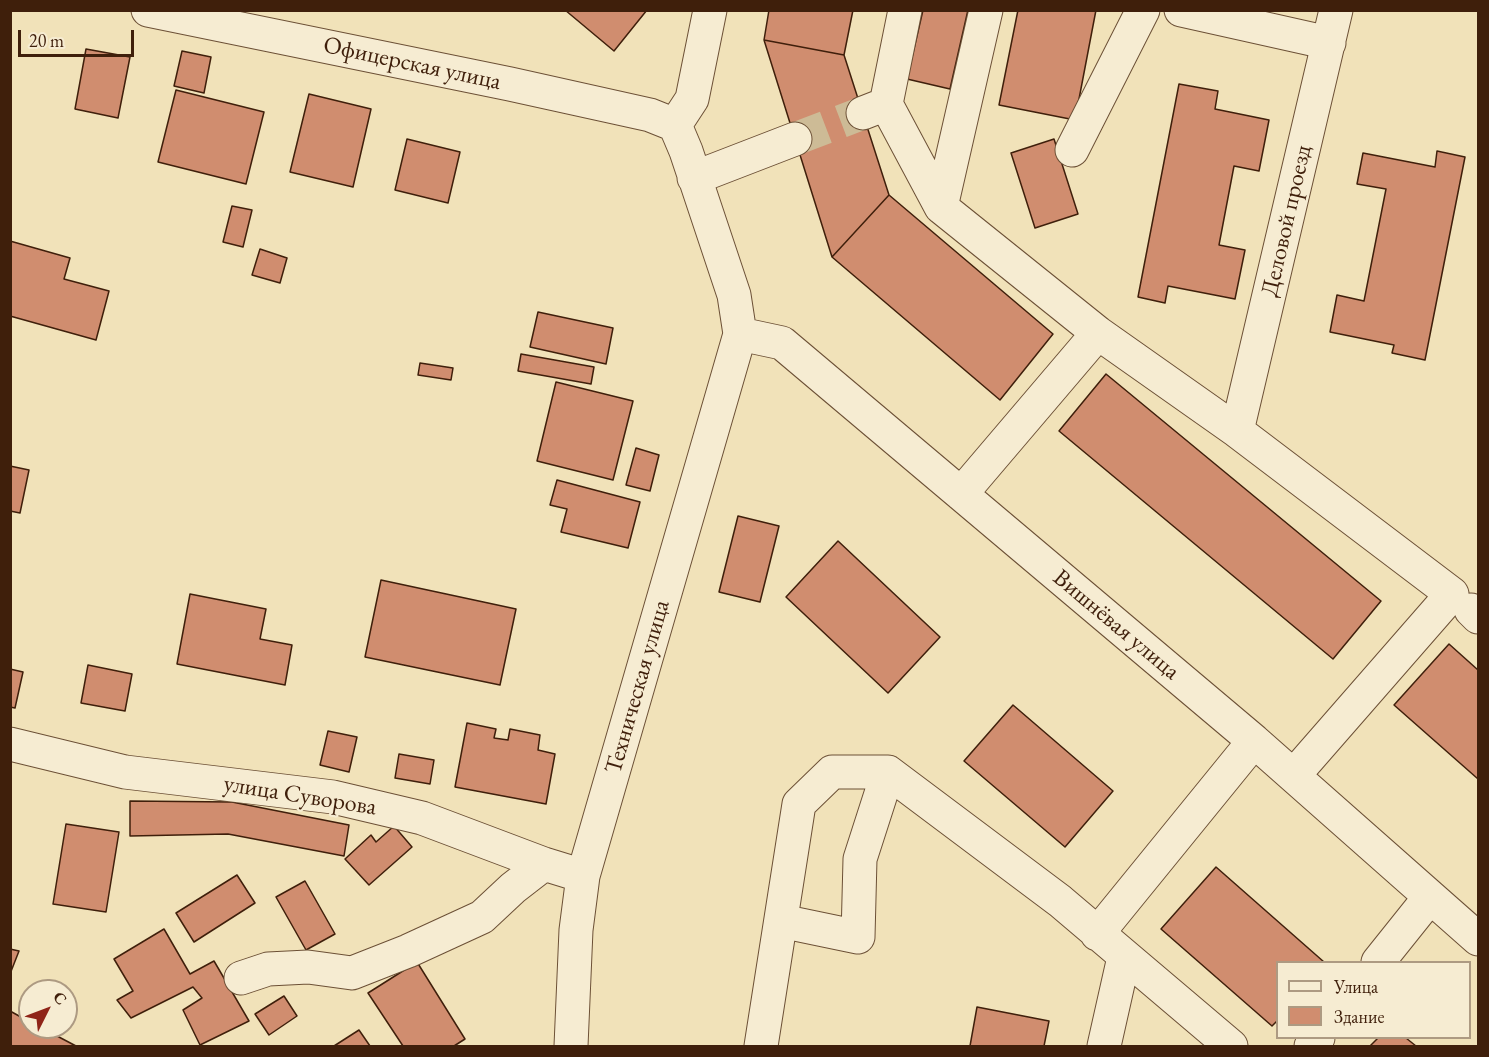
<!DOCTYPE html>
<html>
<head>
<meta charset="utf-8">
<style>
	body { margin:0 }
	#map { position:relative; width:1489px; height:1057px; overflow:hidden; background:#f1e2b9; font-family:"EB Garamond",serif }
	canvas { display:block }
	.frame { position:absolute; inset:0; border:12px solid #3f1f0b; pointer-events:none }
	.legend { position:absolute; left:1276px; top:961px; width:195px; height:78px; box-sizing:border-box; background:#f6ecd2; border:2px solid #ad9a82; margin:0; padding:8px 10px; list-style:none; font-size:18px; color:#3f1f0b }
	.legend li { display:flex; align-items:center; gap:12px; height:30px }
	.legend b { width:30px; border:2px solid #ad9a82 }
	.north { position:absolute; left:18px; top:979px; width:60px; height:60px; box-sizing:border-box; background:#f6ecd2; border:2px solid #ad9a82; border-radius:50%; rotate:48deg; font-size:16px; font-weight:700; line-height:24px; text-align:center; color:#3f1f0b }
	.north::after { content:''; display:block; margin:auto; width:21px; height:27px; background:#8f2418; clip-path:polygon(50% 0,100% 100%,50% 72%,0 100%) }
	.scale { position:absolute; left:18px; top:30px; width:116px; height:27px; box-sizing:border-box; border:3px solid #3f1f0b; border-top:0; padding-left:8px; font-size:18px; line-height:21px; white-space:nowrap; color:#3f1f0b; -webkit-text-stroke:4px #f6ecd2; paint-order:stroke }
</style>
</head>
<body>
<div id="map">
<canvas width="1489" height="1057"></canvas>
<div class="frame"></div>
<ul class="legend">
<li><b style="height:8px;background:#f6ecd2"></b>Улица</li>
<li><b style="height:16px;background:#d08d6f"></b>Здание</li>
</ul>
<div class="north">С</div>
<div class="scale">20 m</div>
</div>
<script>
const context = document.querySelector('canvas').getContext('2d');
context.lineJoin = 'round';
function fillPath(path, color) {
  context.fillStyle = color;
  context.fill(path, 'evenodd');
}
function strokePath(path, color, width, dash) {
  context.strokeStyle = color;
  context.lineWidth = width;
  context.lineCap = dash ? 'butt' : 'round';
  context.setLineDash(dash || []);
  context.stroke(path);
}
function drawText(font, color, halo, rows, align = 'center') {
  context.font = font + ' "EB Garamond",serif';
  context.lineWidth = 4.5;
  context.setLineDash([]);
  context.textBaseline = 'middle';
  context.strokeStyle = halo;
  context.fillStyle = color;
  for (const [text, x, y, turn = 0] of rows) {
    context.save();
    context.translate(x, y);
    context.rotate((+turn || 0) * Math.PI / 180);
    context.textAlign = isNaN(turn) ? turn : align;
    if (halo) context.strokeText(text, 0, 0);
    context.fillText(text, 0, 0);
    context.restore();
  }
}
const building = new Path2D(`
	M 565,10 L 647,10 L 614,51 Z
	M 769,10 L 853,10 L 844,55 L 764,40 Z
	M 923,10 L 968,10 L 950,89 L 907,79 Z
	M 1018,10 L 1096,10 L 1075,120 L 999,105 Z
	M 764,40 L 844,55 L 889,195 L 832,257 Z
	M 86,49 L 130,57 L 118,118 L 75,109 Z
	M 182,51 L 211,57 L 204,93 L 174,86 Z
	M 1179,84 L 1218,91 L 1215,109 L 1269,120 L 1259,171 L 1234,166 L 1219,245 L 1245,250 L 1235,299 L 1168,286 L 1165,303 L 1138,297 Z
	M 176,90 L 264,112 L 246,184 L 158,162 Z
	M 309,94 L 371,109 L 353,187 L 290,172 Z
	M 407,139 L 460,152 L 448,203 L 395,190 Z
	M 1054,139 L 1078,214 L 1035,228 L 1011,153 Z
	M 1437,151 L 1465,157 L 1425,360 L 1392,353 L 1394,345 L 1330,332 L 1337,295 L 1364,301 L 1386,189 L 1357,184 L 1363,153 L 1435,167 Z
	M 889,195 L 1053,334 L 1000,400 L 832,257 Z
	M 232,206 L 252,210 L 243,247 L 223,242 Z
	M 10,241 L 70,258 L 64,279 L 109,291 L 96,340 L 10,316 Z
	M 260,249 L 287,258 L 280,283 L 252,275 Z
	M 538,312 L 613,328 L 606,364 L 530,347 Z
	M 521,354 L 594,367 L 591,384 L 518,371 Z
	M 420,363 L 453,368 L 451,380 L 418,375 Z
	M 1106,374 L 1381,601 L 1333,659 L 1059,431 Z
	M 556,382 L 633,401 L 613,480 L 537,461 Z
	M 636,448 L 659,455 L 650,491 L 626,485 Z
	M 10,466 L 29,470 L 20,513 L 10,511 Z
	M 557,480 L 640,502 L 628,548 L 561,532 L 567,509 L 550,505 Z
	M 738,516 L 779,526 L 760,602 L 719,592 Z
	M 838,541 L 940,637 L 888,693 L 786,597 Z
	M 381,580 L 516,609 L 500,685 L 365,657 Z
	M 190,594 L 266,609 L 260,639 L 292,645 L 285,685 L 177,664 Z
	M 1449,644 L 1478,670 L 1478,779 L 1394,705 Z
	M 88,665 L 132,674 L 125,711 L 81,703 Z
	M 10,669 L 23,672 L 15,708 L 10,707 Z
	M 1013,705 L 1113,791 L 1065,847 L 964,761 Z
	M 467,723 L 496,729 L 494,738 L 508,740 L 510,729 L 540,735 L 538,750 L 555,754 L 546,804 L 455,787 Z
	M 328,731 L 357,737 L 349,772 L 320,765 Z
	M 399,754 L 434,760 L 430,784 L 395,778 Z
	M 130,801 L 232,802 L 349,825 L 344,856 L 228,834 L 130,836 Z
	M 66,824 L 119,832 L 106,912 L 53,904 Z
	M 394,826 L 412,847 L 369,885 L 345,859 L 371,835 L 376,842 Z
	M 1216,867 L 1324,962 L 1278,962 L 1278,1020 L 1272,1026 L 1161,929 Z
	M 237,875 L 255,903 L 194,942 L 176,913 Z
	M 305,881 L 335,934 L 306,950 L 276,897 Z
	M 164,929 L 190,974 L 214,961 L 249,1021 L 200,1045 L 183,1010 L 202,998 L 193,987 L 131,1018 L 117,1000 L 133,991 L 114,959 Z
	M 10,949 L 19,951 L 10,974 Z
	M 417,962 L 465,1039 L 454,1046 L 403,1046 L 368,993 Z
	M 284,996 L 297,1016 L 269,1035 L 255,1014 Z
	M 977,1007 L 1049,1021 L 1044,1046 L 970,1046 Z
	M 10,1011 L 30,1022 L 30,1027 L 40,1027 L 76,1046 L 10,1046 Z
	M 359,1030 L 370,1046 L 334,1046 Z
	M 1378,1038 L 1406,1038 L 1416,1046 L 1370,1046 Z`);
fillPath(building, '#d08d6f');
strokePath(building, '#3f1f0b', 1.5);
strokePath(new Path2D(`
	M 795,139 L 863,113`), '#cdbb96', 33, [33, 16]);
const minor = new Path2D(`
	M 148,10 L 510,84 L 650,115 L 675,125
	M 1181,10 L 1329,43
	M 886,104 L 905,10
	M 863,113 L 886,104 L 941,207 L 1098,333 L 1237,431 L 1452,594 L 1294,775
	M 675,125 L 692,99 L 710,10
	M 1072,150 L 1143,10
	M 694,178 L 795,139
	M 941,207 L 986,10
	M 740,334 L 782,343 L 1254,741 L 1478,939
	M 1237,431 L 1336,10
	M 961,494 L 1098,333
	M 1471,610 L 1478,617
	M 10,744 L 125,772 L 333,797 L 422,818 L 544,864 L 583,876
	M 781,921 L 858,937 L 860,859 L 888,772
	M 1097,934 L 1254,741
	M 1378,962 L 1430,897
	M 241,978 L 268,969 L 308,967 L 352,973 L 408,951 L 482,917 L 513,888 L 544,864
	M 571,1046 L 576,930 L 583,876 L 740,334 L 734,295 L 686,151 L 675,125
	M 761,1046 L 799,804 L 832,772 L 888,772 L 1060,901 L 1231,1046
	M 1104,1046 L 1124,957
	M 1311,1046 L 1318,1038`);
strokePath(minor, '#6c5036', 35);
strokePath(minor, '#f6ecd2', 33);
drawText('24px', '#3f1f0b', '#f6ecd2', [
	["Офицерская улица",412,64,12],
	["Деловой проезд",1287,221,-77],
	["Вишнёвая улица",1116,625,40],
	["Техническая улица",638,687,-74],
	["улица Суворова",300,796,9]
]);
</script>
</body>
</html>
